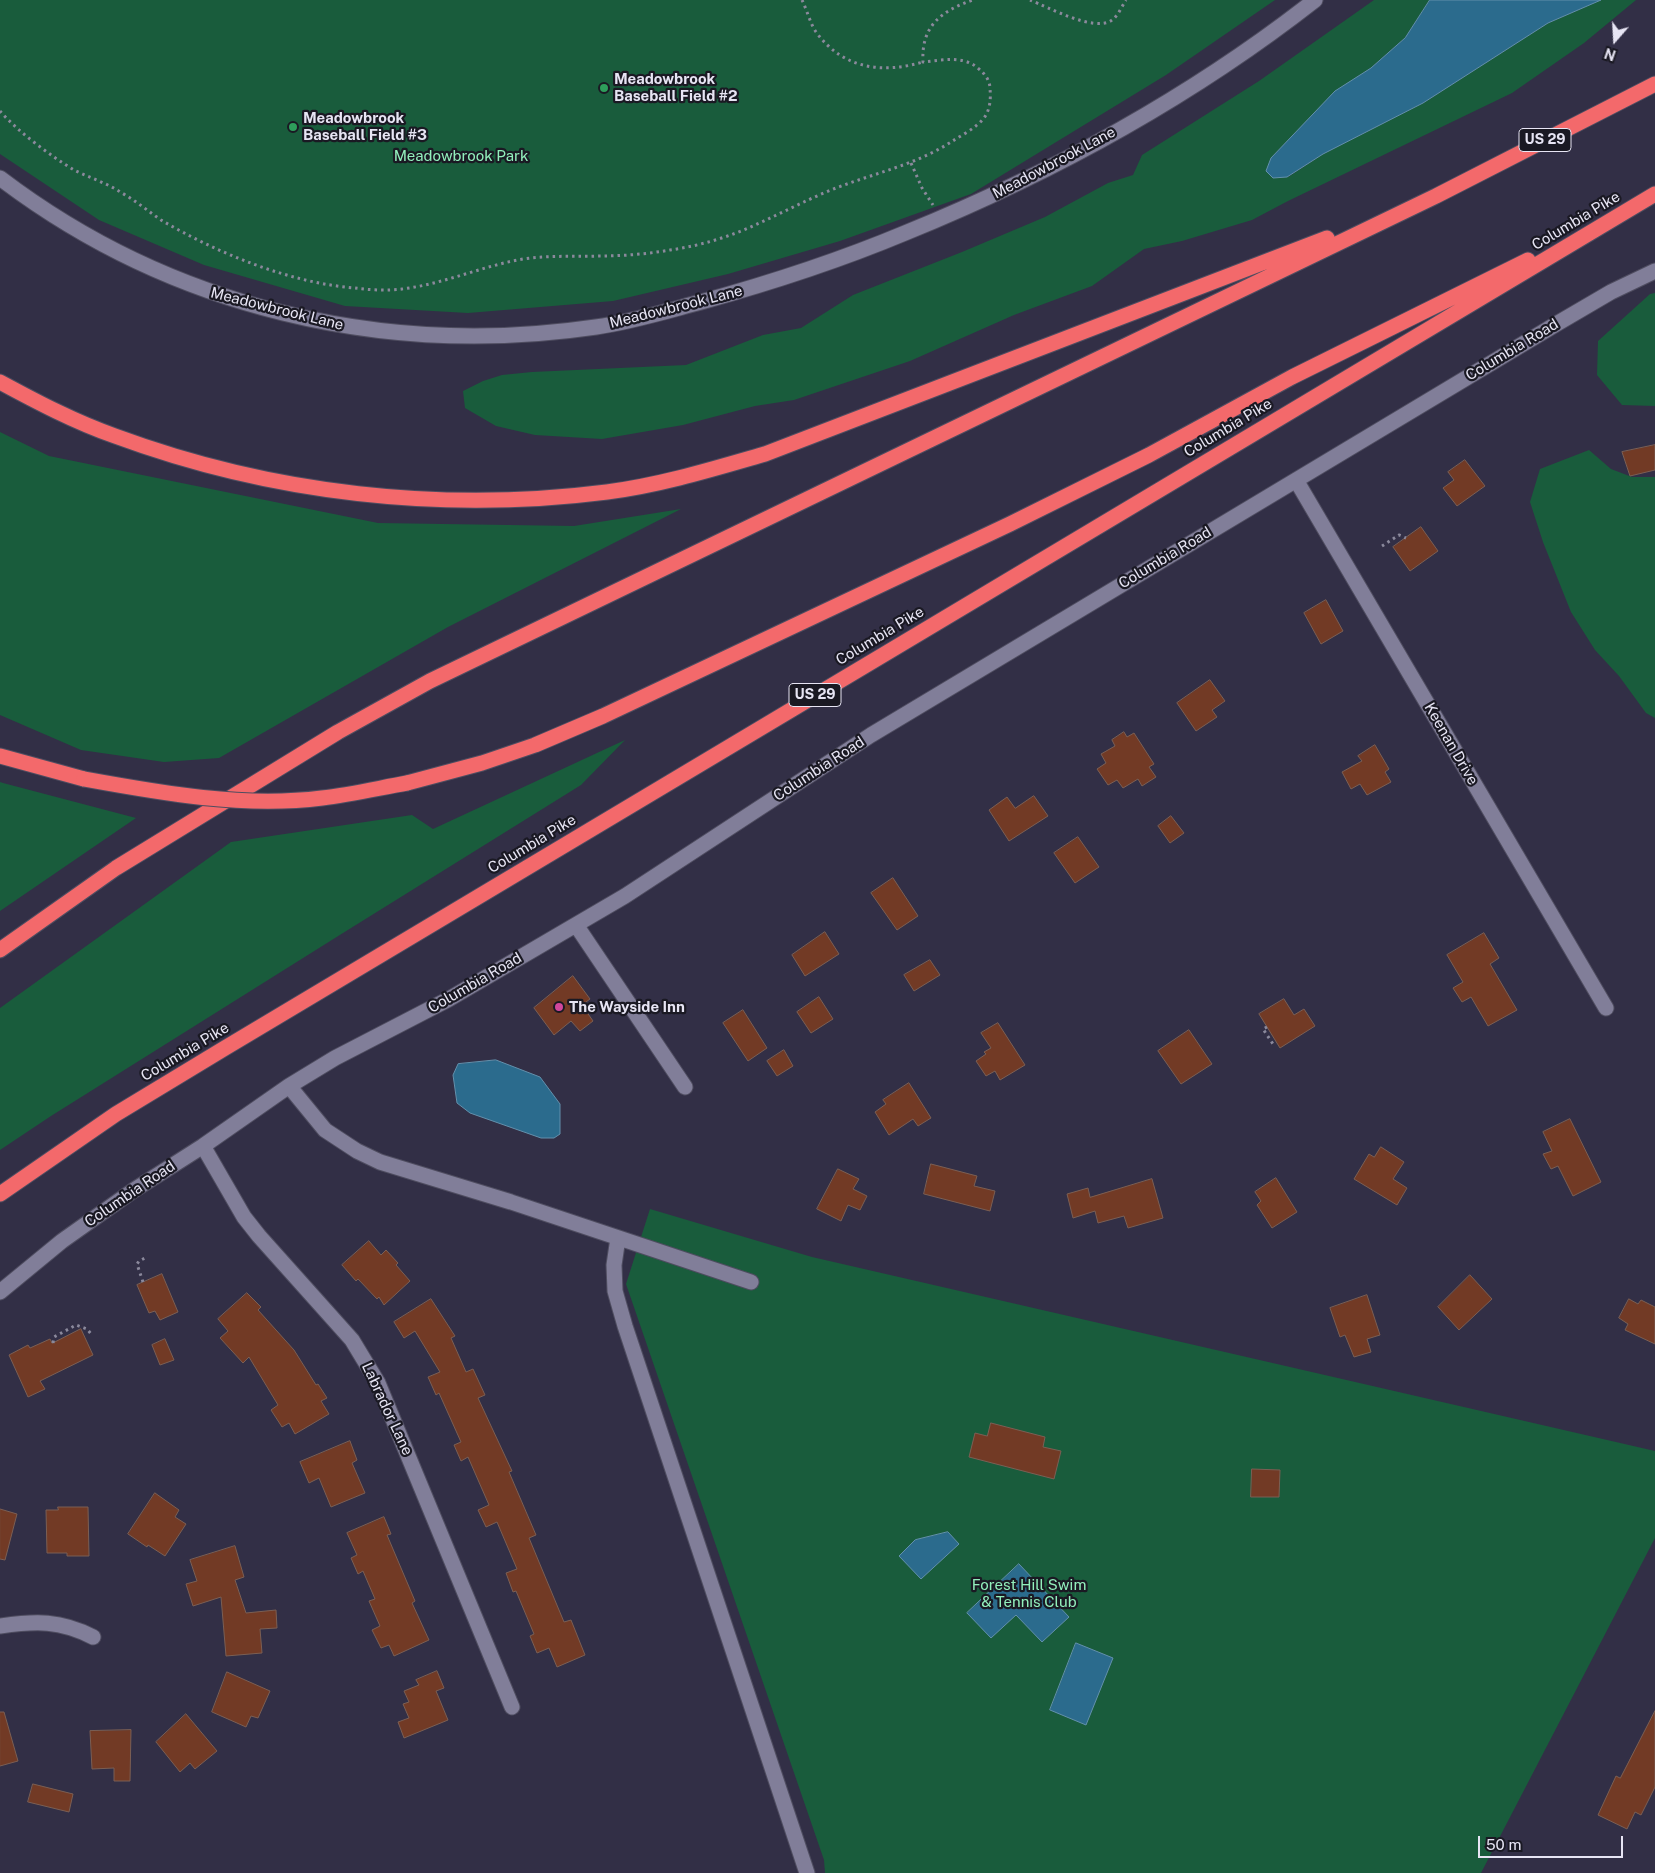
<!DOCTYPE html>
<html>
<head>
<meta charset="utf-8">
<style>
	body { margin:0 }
	#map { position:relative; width:1655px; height:1873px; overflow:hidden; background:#322f46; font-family:"Public Sans",sans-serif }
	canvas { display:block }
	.north { position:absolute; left:1590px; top:15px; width:50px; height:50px; -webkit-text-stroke:4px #1a1923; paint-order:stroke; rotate:199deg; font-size:14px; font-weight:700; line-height:20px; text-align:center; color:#e7e5f4 }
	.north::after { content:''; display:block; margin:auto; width:18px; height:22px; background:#e7e5f4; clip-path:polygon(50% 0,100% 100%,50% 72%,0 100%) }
	.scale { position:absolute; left:1478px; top:1836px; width:145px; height:22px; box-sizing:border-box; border:2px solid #e7e5f4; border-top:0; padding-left:6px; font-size:15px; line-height:18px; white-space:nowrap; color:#e7e5f4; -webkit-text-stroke:4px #1a1923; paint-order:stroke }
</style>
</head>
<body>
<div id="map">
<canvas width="1655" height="1873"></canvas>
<div class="north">N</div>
<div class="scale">50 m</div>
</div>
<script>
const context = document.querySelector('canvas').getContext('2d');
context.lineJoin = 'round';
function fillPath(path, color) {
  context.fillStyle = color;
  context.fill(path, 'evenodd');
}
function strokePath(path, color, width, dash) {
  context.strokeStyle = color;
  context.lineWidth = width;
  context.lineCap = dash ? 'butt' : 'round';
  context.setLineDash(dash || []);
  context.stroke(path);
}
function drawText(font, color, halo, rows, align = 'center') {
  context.font = font + ' "Public Sans",sans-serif';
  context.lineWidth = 4.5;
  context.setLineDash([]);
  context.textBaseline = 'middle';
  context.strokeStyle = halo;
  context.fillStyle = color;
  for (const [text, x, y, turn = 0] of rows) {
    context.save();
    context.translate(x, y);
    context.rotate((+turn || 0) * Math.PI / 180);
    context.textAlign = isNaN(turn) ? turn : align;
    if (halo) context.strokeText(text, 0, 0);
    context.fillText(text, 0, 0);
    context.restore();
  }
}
fillPath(new Path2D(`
	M 0,0 L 1275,0 L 1166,75 L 971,194 L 840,241 L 728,274 L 613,301 L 468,313 L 345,306 L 204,265 L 99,220 L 0,154 Z
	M 1374,0 L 1430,0 L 1405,38 L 1371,68 L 1335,92 L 1271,158 L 1288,177 L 1323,154 L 1423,103 L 1548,23 L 1601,0 L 1636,0 L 1584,43 L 1512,93 L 1288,201 L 1252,220 L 1182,241 L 1144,249 L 1092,286 L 1014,315 L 910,361 L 794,400 L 755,406 L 683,425 L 602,439 L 535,435 L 496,426 L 465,408 L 463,391 L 483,381 L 502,375 L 532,372 L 686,365 L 763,335 L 801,328 L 853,295 L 962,252 L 1045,217 L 1108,183 L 1133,175 L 1142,155 L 1259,81 Z
	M 1655,293 L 1655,406 L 1622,405 L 1597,375 L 1598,341 L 1650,294 Z
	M 0,432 L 49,456 L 378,523 L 574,526 L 681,509 L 448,627 L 219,758 L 164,762 L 81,750 L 0,715 Z
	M 1589,450 L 1611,469 L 1632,477 L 1655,477 L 1655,718 L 1646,713 L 1619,676 L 1595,650 L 1571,612 L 1543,542 L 1530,502 L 1540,469 Z
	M 625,740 L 581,785 L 343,933 L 51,1116 L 0,1150 L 0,1008 L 231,842 L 412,815 L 433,829 Z
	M 0,782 L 3,783 L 136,818 L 0,911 Z
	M 650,1209 L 812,1257 L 1655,1451 L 1655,1538 L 1481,1873 L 825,1873 L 824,1860 L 626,1284 Z`), '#195c3c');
const water = new Path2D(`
	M 1430,0 L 1601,0 L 1548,23 L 1423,103 L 1323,154 L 1287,177 L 1273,178 L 1266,171 L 1271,158 L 1335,91 L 1371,68 L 1405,38 Z
	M 496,1060 L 540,1077 L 560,1104 L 560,1134 L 554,1138 L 541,1138 L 470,1113 L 457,1103 L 453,1075 L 458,1064 Z
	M 948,1532 L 959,1544 L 921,1579 L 899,1556 L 915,1540 Z
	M 1019,1564 L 1069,1617 L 1042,1642 L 1016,1615 L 991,1638 L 967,1613 Z
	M 1076,1643 L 1113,1658 L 1086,1725 L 1050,1710 Z`);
fillPath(water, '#2b6b8d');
strokePath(water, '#6390ac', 1);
const building = new Path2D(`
	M 1655,445 L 1655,470 L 1630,476 L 1622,452 Z
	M 1465,460 L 1485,486 L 1457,506 L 1443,488 L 1454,480 L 1448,472 Z
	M 1421,527 L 1438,551 L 1410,571 L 1393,547 Z
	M 1326,600 L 1343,631 L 1321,644 L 1304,613 Z
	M 1210,680 L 1225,701 L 1212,710 L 1217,717 L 1196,731 L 1177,703 Z
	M 1124,732 L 1127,737 L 1134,733 L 1154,764 L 1149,767 L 1156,777 L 1142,786 L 1138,779 L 1123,788 L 1117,780 L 1108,785 L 1097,769 L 1106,763 L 1101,754 L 1115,746 L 1112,740 Z
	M 1375,745 L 1389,769 L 1385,772 L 1391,782 L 1367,795 L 1360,784 L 1351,789 L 1342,772 L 1362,761 L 1358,756 Z
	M 1034,796 L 1048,816 L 1009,841 L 989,810 L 1007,797 L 1015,808 Z
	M 1171,816 L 1184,833 L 1170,843 L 1158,826 Z
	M 1078,837 L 1099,867 L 1075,883 L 1054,853 Z
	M 893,878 L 918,916 L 897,930 L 871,893 Z
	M 825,932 L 839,954 L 805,976 L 792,955 Z
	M 1484,933 L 1499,958 L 1490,964 L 1517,1010 L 1488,1026 L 1471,997 L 1462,1002 L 1453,988 L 1463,982 L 1447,955 Z
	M 930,960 L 940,975 L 914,991 L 904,975 Z
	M 573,976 L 590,999 L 582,1005 L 593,1021 L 580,1031 L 571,1021 L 554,1035 L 534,1008 Z
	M 819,997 L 833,1019 L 811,1033 L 797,1012 Z
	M 1284,999 L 1294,1015 L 1304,1009 L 1315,1026 L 1280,1048 L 1259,1014 Z
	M 743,1010 L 767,1048 L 748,1061 L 723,1023 Z
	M 998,1023 L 1025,1065 L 1000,1080 L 995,1071 L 986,1076 L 976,1061 L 986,1054 L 984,1052 L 991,1048 L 981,1033 Z
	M 1189,1030 L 1212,1064 L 1181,1084 L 1158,1051 Z
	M 784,1050 L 793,1066 L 777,1076 L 767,1061 Z
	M 909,1083 L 931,1118 L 918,1126 L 913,1119 L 889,1135 L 875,1112 L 886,1104 L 883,1100 Z
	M 1570,1119 L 1601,1182 L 1573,1196 L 1558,1166 L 1551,1169 L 1543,1154 L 1552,1151 L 1543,1132 Z
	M 1381,1147 L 1404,1162 L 1393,1179 L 1407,1188 L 1397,1205 L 1354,1179 L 1369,1154 L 1374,1157 Z
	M 931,1164 L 977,1176 L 974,1186 L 995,1191 L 990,1211 L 924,1194 Z
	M 838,1169 L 859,1179 L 853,1189 L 867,1196 L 860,1210 L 848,1205 L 841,1221 L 817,1209 Z
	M 1276,1178 L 1297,1212 L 1272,1228 L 1257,1205 L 1261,1201 L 1255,1192 Z
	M 1152,1179 L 1163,1218 L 1128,1228 L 1124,1216 L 1098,1223 L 1095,1211 L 1073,1218 L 1067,1194 L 1088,1188 L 1090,1197 Z
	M 369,1241 L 381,1255 L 386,1250 L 398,1263 L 396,1265 L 410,1281 L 384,1305 L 379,1297 L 377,1299 L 358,1279 L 356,1281 L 342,1265 Z
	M 162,1274 L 178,1312 L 160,1320 L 155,1311 L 149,1313 L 137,1285 Z
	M 1470,1275 L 1492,1299 L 1459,1330 L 1438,1307 Z
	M 247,1293 L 261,1307 L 258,1310 L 294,1350 L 316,1385 L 318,1384 L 327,1398 L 321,1401 L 329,1414 L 295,1434 L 289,1423 L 282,1427 L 271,1410 L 278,1405 L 249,1357 L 243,1363 L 220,1338 L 228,1331 L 218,1319 Z
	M 1367,1295 L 1380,1335 L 1367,1339 L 1371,1352 L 1354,1357 L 1345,1335 L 1340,1337 L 1330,1308 Z
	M 431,1299 L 455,1336 L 451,1338 L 466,1372 L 473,1369 L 485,1395 L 478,1398 L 512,1471 L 509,1472 L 536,1535 L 529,1538 L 564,1622 L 571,1620 L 585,1655 L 557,1667 L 549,1648 L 537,1653 L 530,1636 L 534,1634 L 516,1591 L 513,1592 L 506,1573 L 517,1569 L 497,1522 L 486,1527 L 478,1510 L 489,1505 L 468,1457 L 461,1461 L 454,1445 L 461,1442 L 439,1393 L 436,1395 L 428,1377 L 440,1372 L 415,1331 L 404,1338 L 394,1322 Z
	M 1629,1299 L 1638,1304 L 1641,1300 L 1655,1307 L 1655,1344 L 1625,1330 L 1628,1324 L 1619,1318 Z
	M 81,1329 L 93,1355 L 40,1381 L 45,1389 L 28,1397 L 9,1355 L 28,1345 L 30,1348 L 50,1339 L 52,1343 Z
	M 165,1339 L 174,1360 L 160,1365 L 152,1345 Z
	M 991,1423 L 1045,1437 L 1043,1447 L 1061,1451 L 1054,1479 L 969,1457 L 975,1433 L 987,1436 Z
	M 350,1441 L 357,1460 L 352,1463 L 365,1493 L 331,1507 L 319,1478 L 309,1483 L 300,1462 Z
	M 1252,1469 L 1280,1470 L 1279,1497 L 1251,1497 Z
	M 155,1493 L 179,1510 L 175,1517 L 186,1524 L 165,1556 L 148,1545 L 147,1547 L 128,1534 Z
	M 58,1507 L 88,1507 L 89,1556 L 67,1556 L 67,1553 L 47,1553 L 46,1510 L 58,1510 Z
	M 0,1509 L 17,1514 L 5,1560 L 0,1559 Z
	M 384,1517 L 391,1534 L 387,1535 L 415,1601 L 412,1603 L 429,1640 L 394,1656 L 389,1645 L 381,1648 L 372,1630 L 380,1626 L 369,1601 L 375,1599 L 363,1571 L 358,1574 L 351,1558 L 357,1555 L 347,1533 Z
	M 235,1546 L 244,1577 L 235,1580 L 246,1613 L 276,1610 L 277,1628 L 260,1629 L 262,1653 L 226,1656 L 221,1597 L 193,1606 L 186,1584 L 197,1581 L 190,1560 Z
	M 437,1671 L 444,1688 L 436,1691 L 448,1720 L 404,1738 L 398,1722 L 409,1718 L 403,1704 L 409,1702 L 404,1691 L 419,1685 L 416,1680 Z
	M 227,1672 L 270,1691 L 258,1718 L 251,1716 L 246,1727 L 212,1712 Z
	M 1655,1711 L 1655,1787 L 1641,1815 L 1635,1812 L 1627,1829 L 1598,1815 L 1616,1776 L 1620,1778 Z
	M 0,1712 L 4,1712 L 18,1761 L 0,1766 Z
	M 186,1714 L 217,1751 L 195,1769 L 190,1763 L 180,1772 L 156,1742 Z
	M 131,1730 L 130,1781 L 114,1781 L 114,1768 L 92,1769 L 90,1731 Z
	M 33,1784 L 73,1794 L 69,1812 L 28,1802 Z`);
fillPath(building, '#723a25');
strokePath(building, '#7b5f54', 1);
const minor = new Path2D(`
	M 0,178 C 171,308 385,358 596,327 C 631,322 667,311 701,302 C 770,283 838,261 905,233 C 1050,174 1191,97 1315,0
	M 1296,480 L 1606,1008
	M 576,925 L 685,1087
	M 289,1086 L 325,1130 L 357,1151 L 380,1162 L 511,1202 L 751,1282
	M 203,1146 L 244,1217 L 259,1236 L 352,1340 L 378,1383 L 512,1707
	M 618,1238 L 614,1265 L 615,1291 L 625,1326 L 807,1873
	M 0,1292 L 62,1241 L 134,1190 L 203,1146 L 289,1086 L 335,1058 L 449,999 L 625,896 L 871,735 L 1558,323 L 1611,292 L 1655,271
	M 0,1626 C 36,1621 60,1620 93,1637`);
const highway = new Path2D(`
	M 0,382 C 37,402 75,422 115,436 C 272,494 442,513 607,492 C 661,485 713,469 765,454 L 1327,238
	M 0,756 L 84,779
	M 407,783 L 482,763 L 535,745 L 603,716 L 1010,524 L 1149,455 L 1292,377 L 1528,260
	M 0,950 L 116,868 L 338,732 L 430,681 L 1436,196 L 1655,84
	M 0,1194 L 116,1114 L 225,1048 L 1655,194`);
strokePath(minor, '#4f4d60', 17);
strokePath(highway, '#4f4d60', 17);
strokePath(new Path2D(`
	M 802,0 C 807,10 810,23 816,32 C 843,69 882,74 923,62
	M 1030,0 C 1048,7 1095,33 1112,20 C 1118,16 1122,6 1126,0
	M 0,111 C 18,132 51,156 74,170 C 90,178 107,183 122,193 C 136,201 148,211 161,220 C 217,253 290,283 355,288 C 370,290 388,291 402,289 C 444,284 482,266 523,259 C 549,255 574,257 600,256 C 623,256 647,254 670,250 C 699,246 729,237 755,225 C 782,213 808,199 836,188 C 875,173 915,165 951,142 C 962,135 976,128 984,118 C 990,110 991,99 990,89 C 990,81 986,75 979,69 C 964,55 943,60 923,62 C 921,26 941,11 973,0
	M 911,163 L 922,188 L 933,205
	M 1382,546 L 1399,535 L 1406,538
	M 1267,1027 L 1263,1029 L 1273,1044
	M 143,1282 L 137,1264 L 139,1261 L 145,1258
	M 53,1343 L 54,1337 L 76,1325 L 87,1329 L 92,1335`), '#8b899c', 3, [2.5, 4]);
strokePath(minor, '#817e99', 15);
strokePath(highway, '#f3696b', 15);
const highwayBridge = new Path2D(`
	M 84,779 C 161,793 243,808 322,798 C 350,795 379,788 407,783`);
strokePath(highwayBridge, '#4f4d60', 17, []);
strokePath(highwayBridge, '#f3696b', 15);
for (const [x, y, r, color] of [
	[604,88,5,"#2e9e5b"],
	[293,127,5,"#2e9e5b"],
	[559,1007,5,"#d1479c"]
]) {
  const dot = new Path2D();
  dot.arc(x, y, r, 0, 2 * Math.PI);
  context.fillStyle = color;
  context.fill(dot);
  strokePath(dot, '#1a1923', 2);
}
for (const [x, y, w] of [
	[1545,140,52],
	[815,695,52]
]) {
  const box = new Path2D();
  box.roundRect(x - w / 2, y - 11.5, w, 23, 4);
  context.fillStyle = '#1a1923';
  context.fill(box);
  strokePath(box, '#e7e5f4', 1);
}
drawText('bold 14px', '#e7e5f4', null, [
	["US 29",1545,140],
	["US 29",815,695]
]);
drawText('bold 15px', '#e7e5f4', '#1a1923', [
	["Meadowbrook",614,79],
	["Baseball Field #2",614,96],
	["Meadowbrook",303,118],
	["Baseball Field #3",303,135],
	["The Wayside Inn",569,1007]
], 'left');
drawText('15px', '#92efbc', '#1a1923', [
	["Meadowbrook Park",461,156],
	["Forest Hill Swim",1029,1585],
	["& Tennis Club",1029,1602]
]);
drawText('15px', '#e7e5f4', '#1a1923', [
	["Meadowbrook Lane",1054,163,-28],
	["Columbia Pike",1576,221,-31],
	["Meadowbrook Lane",676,307,-14],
	["Meadowbrook Lane",277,309,14],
	["Columbia Road",1512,350,-31],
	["Columbia Pike",1228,428,-31],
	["Columbia Road",1165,558,-31],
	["Columbia Pike",880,636,-31],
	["Keenan Drive",1451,744,60],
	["Columbia Road",819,769,-33],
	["Columbia Pike",532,844,-31],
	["Columbia Road",475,983,-30],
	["Columbia Pike",185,1052,-31],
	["Columbia Road",130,1194,-34],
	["Labrador Lane",387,1409,65]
]);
</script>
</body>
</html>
